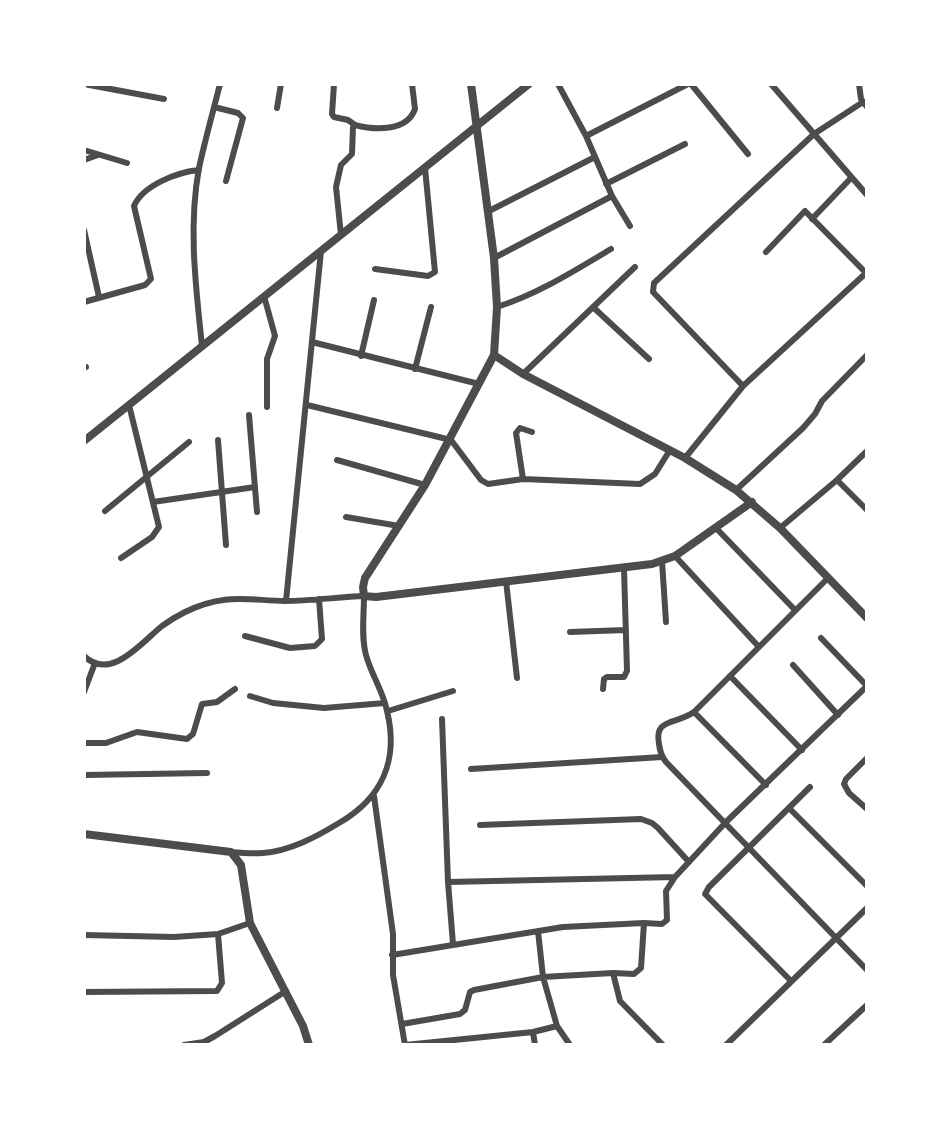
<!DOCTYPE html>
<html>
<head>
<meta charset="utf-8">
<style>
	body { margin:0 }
	#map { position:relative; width:951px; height:1129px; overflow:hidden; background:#fff; font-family:"Alegreya Sans",sans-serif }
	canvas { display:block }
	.frame { position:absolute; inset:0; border:86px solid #fff; pointer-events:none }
</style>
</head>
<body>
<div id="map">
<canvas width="951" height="1129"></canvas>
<div class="frame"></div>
</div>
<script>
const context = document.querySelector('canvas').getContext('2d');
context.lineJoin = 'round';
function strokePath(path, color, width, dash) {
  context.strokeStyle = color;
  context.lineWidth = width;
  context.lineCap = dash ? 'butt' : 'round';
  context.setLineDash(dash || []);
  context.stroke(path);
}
strokePath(new Path2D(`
	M 84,84 L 164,99
	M 334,84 L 332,114 L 334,117 L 348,120 L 355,125
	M 558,84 L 586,136 L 612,196 L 630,226
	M 691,84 L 748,154
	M 771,84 L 867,195
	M 859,84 L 861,99 L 867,107
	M 214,107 L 238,113 L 243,118 L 226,181
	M 277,108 L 281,84
	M 586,136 L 688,84
	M 84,150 L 127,163
	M 84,160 L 98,155
	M 606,184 L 685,144
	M 489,211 L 595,157
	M 812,219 L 851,178
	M 84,230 L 99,297
	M 341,235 L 336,187 L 341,165 L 352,154 L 353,127 L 355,125 C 374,130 407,132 415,109 L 412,84
	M 766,252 L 805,211 L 867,274
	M 494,258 L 612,196
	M 375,269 L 428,276 L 435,272 L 425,168
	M 264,296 L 275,336 L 267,359 L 267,407
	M 84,302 L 145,285 L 151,279 L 134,206 C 143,185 178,172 199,170
	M 497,307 C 538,294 574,271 611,249
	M 594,308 L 649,359
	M 312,342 L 479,384
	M 202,346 C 196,288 188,227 199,168 C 205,140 213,112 220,84
	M 361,356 L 374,300
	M 84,367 L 86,367
	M 415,369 L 431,307
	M 523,374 L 635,267
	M 743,386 L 653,292 L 654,283 L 814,134 L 863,102
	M 307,405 L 451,440 L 481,480 L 488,484 L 523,479 L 640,484 L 655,474 L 670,450
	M 249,415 L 257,512
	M 218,440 L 226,545
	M 685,458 L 743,386 L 866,273
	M 337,460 L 425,485
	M 523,479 L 516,433 L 520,428 L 532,432
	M 837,480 L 867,510
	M 736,490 L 803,428 L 815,414 L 822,401 L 867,355
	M 153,502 L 255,487
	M 105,511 L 189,442
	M 346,517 L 399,526
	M 716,528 L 795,610
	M 780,528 L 837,480 L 867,451
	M 675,556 L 759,647
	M 121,558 L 152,537 L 159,527 L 129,405
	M 662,561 L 666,622
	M 828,578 L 694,712 C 675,725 654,718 659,744 C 660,751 661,756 666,762 L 867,970
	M 506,581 L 517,678
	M 286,601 L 321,251
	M 570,632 L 626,630
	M 245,636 L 290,648 L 315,646 L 322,639 L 319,599
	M 84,656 C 111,682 142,642 162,626 C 169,621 177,616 185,612 C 224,593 245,600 285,601 C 311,601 338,597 364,596 C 364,615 361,637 366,655 C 371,674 383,691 387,711 C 399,760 382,798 339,823 C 316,837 290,851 263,853 C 252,854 241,853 231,852
	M 793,665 L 838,715
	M 730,676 L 802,750
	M 603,689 L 604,679 L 607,677 L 624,677 L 627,671 L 624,568
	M 84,692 L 95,663
	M 250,696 L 273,703 L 324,708 L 385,703
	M 388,711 L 453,691
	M 694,712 L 766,785
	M 442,719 L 448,882 L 453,944
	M 84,743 L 106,743 L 137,732 L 187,739 L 193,734 L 202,704 L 217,702 L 235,689
	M 867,758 L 846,779 L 844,784 L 849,793 L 867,809
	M 471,769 L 662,757
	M 84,775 L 207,773
	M 374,796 L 393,934 L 393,975 L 405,1045 L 533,1032 L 557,1026 L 543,977 L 613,973
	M 789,808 L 867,886
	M 480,825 L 641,819 L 652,823 L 658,828 L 689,862
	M 448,882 L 675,877 L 726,822 L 867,686 L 821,638
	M 644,923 L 662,924 L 667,920 L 666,891 L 675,877
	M 84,935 L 174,937 L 218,934
	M 392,955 L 563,927 L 644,923 L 641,968 L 634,974 L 613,973 L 620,1001 L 663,1045
	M 791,981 L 705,894 L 709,887 L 810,787
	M 84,992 L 217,991 L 222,983 L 218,934 L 250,923
	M 402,1024 L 460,1014 L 465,1010 L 470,992 L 474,990 L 543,977 L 538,931
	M 557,1026 L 570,1045
	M 533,1032 L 535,1045
	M 184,1045 L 204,1042 L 215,1036 L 286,991
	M 726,1045 L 867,908
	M 824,1045 L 867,1005`), '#4c4c4c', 6);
strokePath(new Path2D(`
	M 471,84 L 494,258 L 497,307 L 494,355 L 425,485 L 365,578 L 363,587 L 364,596 L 376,597 L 652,564 L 675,556 L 752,502
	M 494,355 L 523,374 L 685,458 L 736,490 L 780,528 L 867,618
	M 84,441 L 529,84
	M 84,834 L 231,852 L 241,865 L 250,923 L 303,1026 L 309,1045`), '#4c4c4c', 8);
</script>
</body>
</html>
